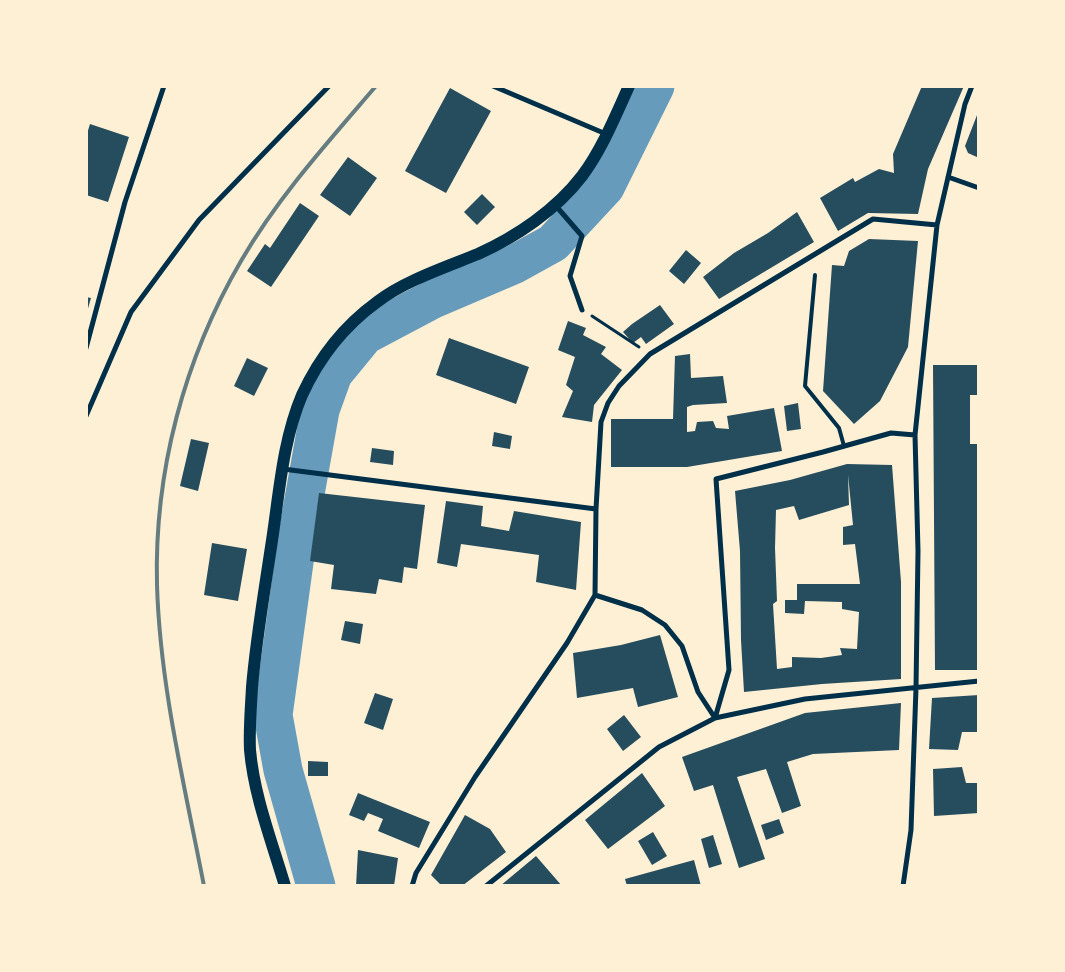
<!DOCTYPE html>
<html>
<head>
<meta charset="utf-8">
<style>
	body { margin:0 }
	#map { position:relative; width:1065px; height:972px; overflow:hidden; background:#fdf0d5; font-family:Georgia,serif }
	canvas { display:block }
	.frame { position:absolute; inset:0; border:88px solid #fdf0d5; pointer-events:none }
</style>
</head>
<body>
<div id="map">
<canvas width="1065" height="972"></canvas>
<div class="frame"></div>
</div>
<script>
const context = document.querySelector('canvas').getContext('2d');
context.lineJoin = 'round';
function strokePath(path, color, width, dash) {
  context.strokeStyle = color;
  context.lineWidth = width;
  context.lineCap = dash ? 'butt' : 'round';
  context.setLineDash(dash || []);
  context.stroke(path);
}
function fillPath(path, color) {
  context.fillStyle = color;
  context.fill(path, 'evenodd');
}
strokePath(new Path2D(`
	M 316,886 L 283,770 L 273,715 L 298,533 L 320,410 L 333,374 L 365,335 L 433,299 L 515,264 L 553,243 L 605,187 L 655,86`), '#669bbc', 39);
fillPath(new Path2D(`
	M 922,86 L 964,86 L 928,169 L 918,214 L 868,213 L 838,231 L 820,198 L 853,178 L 855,182 L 879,169 L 894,173 L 893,154 Z
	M 450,88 L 491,111 L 446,193 L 405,171 Z
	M 979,110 L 979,158 L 968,153 L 965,146 Z
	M 90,124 L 129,137 L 108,202 L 86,195 L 86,137 Z
	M 348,157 L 377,178 L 350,216 L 320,195 Z
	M 482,194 L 495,207 L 477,225 L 464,212 Z
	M 300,203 L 319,216 L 271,287 L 247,271 L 265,244 L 270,248 Z
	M 797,212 L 814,242 L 719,299 L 703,277 L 734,253 L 768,233 Z
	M 869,239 L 918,241 L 908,347 L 880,401 L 854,424 L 823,391 L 832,265 L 844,266 L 849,251 Z
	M 686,250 L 701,263 L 684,284 L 669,271 Z
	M 86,297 L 91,298 L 87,312 L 86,312 Z
	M 660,305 L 674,324 L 646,344 L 641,337 L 633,343 L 623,332 L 632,324 Z
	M 568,321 L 586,328 L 583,335 L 606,347 L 601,354 L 622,370 L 594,405 L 592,422 L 562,417 L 573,391 L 566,385 L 575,357 L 558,350 Z
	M 449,338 L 529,367 L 516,404 L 436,375 Z
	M 690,354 L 691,378 L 723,376 L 727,403 L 693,405 L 687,407 L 687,432 L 695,431 L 697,422 L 713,421 L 716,428 L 729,429 L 727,416 L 774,408 L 782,451 L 687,467 L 611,467 L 611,419 L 673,419 L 675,356 Z
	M 247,358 L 268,368 L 254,396 L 234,386 Z
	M 933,365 L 979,365 L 979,395 L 970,395 L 970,444 L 979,444 L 979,670 L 935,670 Z
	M 798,403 L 801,429 L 787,431 L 784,406 Z
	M 494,432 L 512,436 L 510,449 L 492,446 Z
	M 191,439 L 209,443 L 198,491 L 180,486 Z
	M 372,448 L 394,451 L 393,465 L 370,462 Z
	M 847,464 L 892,465 L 901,582 L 901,679 L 822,684 L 744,692 L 741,640 L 740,551 L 735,491 L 790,480 ZM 848,475 L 853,525 L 843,527 L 843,545 L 855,544 L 860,584 L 797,584 L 797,600 L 785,600 L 785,613 L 804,614 L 805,601 L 842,602 L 842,609 L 859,612 L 857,649 L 840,648 L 842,655 L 821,658 L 792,657 L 792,667 L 777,669 L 773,604 L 777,601 L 775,548 L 776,510 L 794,506 L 799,520 L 849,505 Z
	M 319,493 L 425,505 L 417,569 L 404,567 L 402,583 L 379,579 L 376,594 L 331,589 L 334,565 L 310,561 Z
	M 446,501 L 483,506 L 481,526 L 509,531 L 514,511 L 581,522 L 576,590 L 536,582 L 539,555 L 461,544 L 457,567 L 437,563 Z
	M 212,543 L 247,549 L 238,601 L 204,595 Z
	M 345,621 L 363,624 L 360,644 L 341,640 Z
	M 660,635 L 678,697 L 638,707 L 633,688 L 577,698 L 573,653 L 621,645 Z
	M 375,693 L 393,699 L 383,730 L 364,723 Z
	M 979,695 L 979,732 L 962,732 L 958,750 L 929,749 L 932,698 Z
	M 901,703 L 899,750 L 813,754 L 787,762 L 801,806 L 782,813 L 766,769 L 737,777 L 765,859 L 739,868 L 713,785 L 694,791 L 682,757 L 805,713 Z
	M 624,715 L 641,737 L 623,751 L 607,729 Z
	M 308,761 L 328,762 L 328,776 L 308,776 Z
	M 962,767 L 966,783 L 979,783 L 979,813 L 934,816 L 933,769 Z
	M 642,773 L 665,806 L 608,849 L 585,820 Z
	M 358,793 L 430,822 L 419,848 L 378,831 L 383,819 L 368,813 L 364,821 L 349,815 Z
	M 465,815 L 490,829 L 506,852 L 462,886 L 442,886 L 431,875 Z
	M 779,819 L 784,833 L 766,840 L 761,825 Z
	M 653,832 L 667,856 L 652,865 L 638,841 Z
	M 713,835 L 722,864 L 709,868 L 701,839 Z
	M 358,850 L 398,858 L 394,886 L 356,886 Z
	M 536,856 L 562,886 L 500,886 Z
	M 694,860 L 701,886 L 627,886 L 625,879 Z`), '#264d5e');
strokePath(new Path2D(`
	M 592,316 L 639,347`), '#003049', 3);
strokePath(new Path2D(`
	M 815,275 L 805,386 L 839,428 L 844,446`), '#003049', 4);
strokePath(new Path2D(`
	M 493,86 L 606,134
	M 948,177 L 979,188
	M 556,206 L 582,236 L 570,276 L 582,310
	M 86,348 L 125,202 L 164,86
	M 86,416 L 131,312 L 199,220 L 329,86
	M 283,469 L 596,509
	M 595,595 L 642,610 L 665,625 L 682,646 L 698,692 L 715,718
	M 715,718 L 729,670 L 716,479 L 823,452 L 891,433 L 915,435
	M 412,886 L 416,873 L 475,777 L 567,643 L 595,595 L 596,509 L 601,422 L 608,403 L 619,386 L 650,354 L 873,219 L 937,225
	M 486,886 L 659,747 L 715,718 L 805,699 L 979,681
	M 903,886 L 911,830 L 916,688 L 918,551 L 915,435 L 937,225 L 965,104 L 972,86`), '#003049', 5);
strokePath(new Path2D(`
	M 285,886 C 272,842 254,796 250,750 C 249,729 251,707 252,687 C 256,640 264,594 271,547 C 279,497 282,442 302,395 C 319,358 344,326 377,302 C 404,281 446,267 478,254 C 516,237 556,210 582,176 C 602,149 615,117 629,86`), '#003049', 12);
strokePath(new Path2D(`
	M 204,886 C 185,787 160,687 157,585 C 154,472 184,359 241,261 C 278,197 328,142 376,86`), '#657d81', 4);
</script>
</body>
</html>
